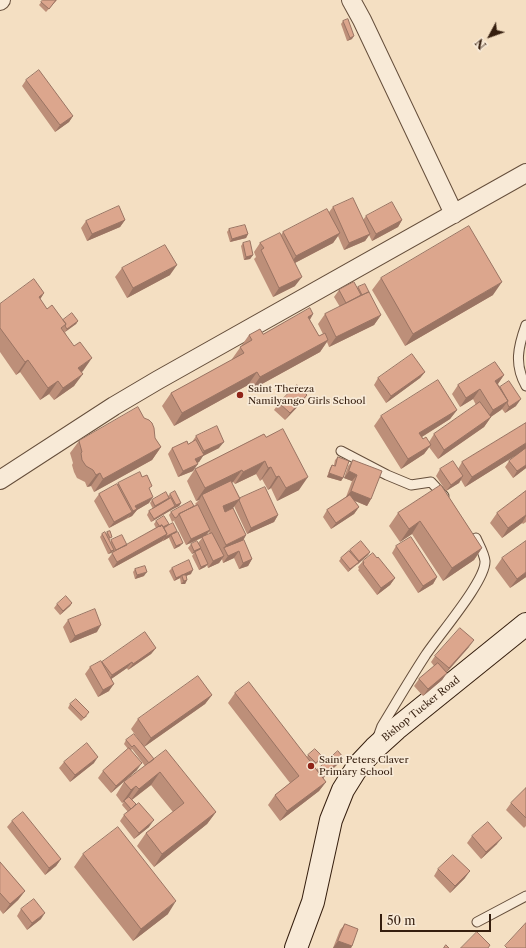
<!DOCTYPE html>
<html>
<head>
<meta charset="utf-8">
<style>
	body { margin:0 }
	#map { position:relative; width:526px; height:948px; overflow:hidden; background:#f4dfc2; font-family:"Libre Caslon Text",serif }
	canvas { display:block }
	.north { position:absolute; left:470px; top:16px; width:40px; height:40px; -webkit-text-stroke:3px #f8ead7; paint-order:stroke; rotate:229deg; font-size:11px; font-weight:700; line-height:16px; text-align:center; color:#351e0e }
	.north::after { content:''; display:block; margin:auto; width:14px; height:18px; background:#351e0e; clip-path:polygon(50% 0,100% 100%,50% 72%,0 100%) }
	.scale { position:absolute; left:380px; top:914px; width:111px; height:18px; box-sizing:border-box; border:2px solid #351e0e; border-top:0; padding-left:5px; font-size:12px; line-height:14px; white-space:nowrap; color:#351e0e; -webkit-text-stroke:3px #f8ead7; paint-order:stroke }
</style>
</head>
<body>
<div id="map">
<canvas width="526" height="948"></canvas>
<div class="north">N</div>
<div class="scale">50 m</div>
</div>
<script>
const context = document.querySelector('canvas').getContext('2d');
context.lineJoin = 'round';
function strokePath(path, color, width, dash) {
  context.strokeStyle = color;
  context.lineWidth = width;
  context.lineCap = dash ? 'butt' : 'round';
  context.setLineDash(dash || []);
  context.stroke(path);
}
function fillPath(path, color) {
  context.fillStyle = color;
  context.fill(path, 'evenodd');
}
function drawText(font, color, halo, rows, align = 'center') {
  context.font = font + ' "Libre Caslon Text",serif';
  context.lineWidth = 3.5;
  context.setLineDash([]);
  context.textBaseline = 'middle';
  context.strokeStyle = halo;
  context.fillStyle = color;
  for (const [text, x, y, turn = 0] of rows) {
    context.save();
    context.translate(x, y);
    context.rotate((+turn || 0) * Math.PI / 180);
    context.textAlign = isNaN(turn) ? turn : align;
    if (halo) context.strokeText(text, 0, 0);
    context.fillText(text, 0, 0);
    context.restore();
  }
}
const lane = new Path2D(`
	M 526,325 C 518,347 514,365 526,386
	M 341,451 L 387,475 L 411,485 L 431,482 L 444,496
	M 378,737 L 382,726 C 396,703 410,679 425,656 C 437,637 486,581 485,561 C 484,553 479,545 476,538
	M 477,922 L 526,896`);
const street = new Path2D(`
	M 351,0 L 362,20 L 454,214
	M 0,1 L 1,0
	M 0,480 L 114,406 L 158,380 L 526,173`);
const secondary = new Path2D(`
	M 296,948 L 313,902 L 331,820 L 343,790 L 358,766 L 375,748 L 396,729 L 526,624`);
strokePath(lane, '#654e3b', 11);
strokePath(street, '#654e3b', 20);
strokePath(secondary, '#351e0e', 24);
strokePath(lane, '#f8ead7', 9);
strokePath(street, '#f8ead7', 18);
strokePath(secondary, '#f8ead7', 22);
fillPath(new Path2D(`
	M 43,0 L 57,0 L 46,12 L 39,5 Z
	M 343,21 L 352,39 L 347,41 L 341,24 Z
	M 26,80 L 73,116 L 69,122 L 55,132 L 22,86 Z
	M 333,207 L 363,220 L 366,216 L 402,220 L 398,227 L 372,241 L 369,235 L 365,241 L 344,250 L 338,236 L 333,243 L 295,263 L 295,286 L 273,297 L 254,259 L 256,257 L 254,252 L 260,243 L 281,235 L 283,232 L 329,212 Z
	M 125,220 L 120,227 L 87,241 L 81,228 L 86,221 Z
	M 229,229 L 248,234 L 246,238 L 230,242 L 227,232 Z
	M 243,243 L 253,255 L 250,259 L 244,260 L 241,246 Z
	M 122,268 L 170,275 L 127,298 L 115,277 Z
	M 381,278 L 493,295 L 405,346 L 372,290 Z
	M 358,287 L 381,315 L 374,325 L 329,347 L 327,342 L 320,352 L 251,390 L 248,385 L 174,426 L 162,406 L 171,393 L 232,360 L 232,359 L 249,335 L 263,334 L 313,314 L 310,320 L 319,336 L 323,334 L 318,324 L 325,314 L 340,307 L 334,297 L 339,290 L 357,288 Z
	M 44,293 L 40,299 L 47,309 L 63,320 L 78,321 L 76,324 L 65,332 L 83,371 L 81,372 L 74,386 L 54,400 L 49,394 L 40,400 L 20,372 L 16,375 L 0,352 L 0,304 Z
	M 425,372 L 420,378 L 386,403 L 374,385 L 378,378 Z
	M 504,375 L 498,384 L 516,406 L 505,413 L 502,409 L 491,417 L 484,427 L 438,459 L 429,447 L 424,454 L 401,469 L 374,426 L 381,416 L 457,410 L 450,419 L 422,437 L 423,439 L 429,442 L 434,434 L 476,405 L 473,399 L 460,407 L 452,394 L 458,385 Z
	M 307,395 L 302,402 L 285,420 L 274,410 L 279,403 Z
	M 526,423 L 526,468 L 513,478 L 505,467 L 509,461 L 519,453 L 465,487 L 461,480 L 459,483 L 446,491 L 436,476 L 440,469 L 458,469 L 462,462 Z
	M 264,434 L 299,490 L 277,501 L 271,488 L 268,490 L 262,479 L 260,481 L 256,474 L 235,484 L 233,482 L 232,483 L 240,498 L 278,515 L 274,522 L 247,534 L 234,506 L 233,508 L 246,535 L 243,541 L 252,559 L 248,566 L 239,569 L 234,558 L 223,563 L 222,559 L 219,563 L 208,568 L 207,565 L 205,567 L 199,570 L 192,556 L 194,553 L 192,554 L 188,548 L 191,544 L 198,543 L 202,538 L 186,545 L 174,521 L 175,520 L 172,522 L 169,515 L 171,512 L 196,505 L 195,504 L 199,500 L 196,501 L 187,481 L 195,469 ZM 209,532 L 210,534 L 206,536 Z
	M 196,436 L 219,448 L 203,456 L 199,462 L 197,463 L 193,471 L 178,477 L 168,454 L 172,448 L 188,444 L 192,442 Z
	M 155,438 L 161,447 L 152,460 L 94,492 L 91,486 L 87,487 L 85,482 L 77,478 L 74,472 L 72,465 L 73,463 L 70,453 L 79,441 Z
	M 338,457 L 343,478 L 341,481 L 327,477 L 330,468 L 332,465 L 334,465 L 335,460 Z
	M 353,460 L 371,499 L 367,506 L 355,501 L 359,507 L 354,514 L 331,529 L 323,517 L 327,510 L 346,497 L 352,481 L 344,478 L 348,466 Z
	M 118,483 L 150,490 L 149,503 L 137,510 L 132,516 L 109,528 L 94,501 L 99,494 L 117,485 Z
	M 441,485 L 482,548 L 474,560 L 443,581 L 412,534 L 400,542 L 389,526 L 398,513 Z
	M 526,491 L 526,522 L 523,524 L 522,523 L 502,538 L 490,523 L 497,513 Z
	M 170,494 L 181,503 L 179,506 L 173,509 L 151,522 L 147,515 L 149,511 L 153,509 L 150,503 L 152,500 L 168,496 Z
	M 156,521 L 169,524 L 167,526 L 177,531 L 175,533 L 180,546 L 174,549 L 169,538 L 170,537 L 113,568 L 108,559 L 113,552 L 113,551 L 111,553 L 108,554 L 100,537 L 102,534 L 106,534 L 107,532 L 110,531 L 110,540 L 109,541 L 110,542 L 111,540 L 127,545 L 156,528 L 154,524 Z
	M 396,546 L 437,577 L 433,584 L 418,593 L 392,553 Z
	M 350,550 L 370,552 L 368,555 L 348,572 L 339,561 L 341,558 Z
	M 377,558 L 395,578 L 390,585 L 377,595 L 358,570 L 359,569 L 358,567 L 363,561 Z
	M 502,558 L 526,577 L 510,588 L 495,568 Z
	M 172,568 L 191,574 L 186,576 L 187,580 L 185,584 L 181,584 L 180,578 L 174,581 L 169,571 Z
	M 135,569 L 144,576 L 135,579 L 133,572 Z
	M 72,603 L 70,606 L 60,615 L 54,608 L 57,604 Z
	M 68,620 L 97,632 L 70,643 L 63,627 Z
	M 469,647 L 446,673 L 447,673 L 442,680 L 423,696 L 414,686 L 419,679 L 434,666 L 431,662 L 435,656 Z
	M 156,648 L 151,654 L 128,670 L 127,668 L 111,679 L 109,691 L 98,697 L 85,674 L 90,667 L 102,662 Z
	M 235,693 L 307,757 L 308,755 L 322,756 L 320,760 L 314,766 L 317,770 L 343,757 L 339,763 L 323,778 L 326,782 L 319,791 L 280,821 L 268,805 L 275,795 L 290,783 L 228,703 Z
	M 212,695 L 205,704 L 144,747 L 131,729 L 138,719 Z
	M 70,704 L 87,716 L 81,721 L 68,708 Z
	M 126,740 L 154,759 L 216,812 L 207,824 L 154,867 L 137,846 L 146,833 L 173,812 L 151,785 L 132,800 L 136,804 L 134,807 L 149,827 L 134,839 L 120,821 L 124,815 L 128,812 L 122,805 L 124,801 L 128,798 L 122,803 L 116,795 L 124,782 L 145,766 L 132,749 L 131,750 L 137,770 L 111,793 L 98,778 L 103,771 L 128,749 L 124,744 Z
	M 64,762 L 94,763 L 70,782 L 59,768 Z
	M 526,788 L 526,826 L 524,828 L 506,810 L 511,803 Z
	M 12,821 L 61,859 L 56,866 L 45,875 L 7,827 Z
	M 472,836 L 497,844 L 481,859 L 467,843 Z
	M 83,854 L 168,914 L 133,941 L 74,867 Z
	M 0,862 L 25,891 L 18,900 L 3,914 L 0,910 Z
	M 438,869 L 465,878 L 450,893 L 434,876 Z
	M 21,909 L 41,919 L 27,930 L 17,916 Z
	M 345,924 L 352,946 L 351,948 L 333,948 L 340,930 Z`), '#bd8f79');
fillPath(new Path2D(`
	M 354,36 L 352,39 L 347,41 L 350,38 Z
	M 73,116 L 69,122 L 55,132 L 60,125 Z
	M 125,220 L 120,227 L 87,241 L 92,234 Z
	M 402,220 L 398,227 L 372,241 L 376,234 Z
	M 340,233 L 333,243 L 289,266 L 296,256 Z
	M 248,234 L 246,238 L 230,242 L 232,239 Z
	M 370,234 L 365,241 L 344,250 L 349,243 Z
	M 253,255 L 250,259 L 244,260 L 246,257 Z
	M 177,265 L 170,275 L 127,298 L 133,288 Z
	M 302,277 L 295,286 L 273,297 L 279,288 Z
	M 502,282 L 493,295 L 405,346 L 413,334 Z
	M 44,293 L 36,306 L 39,297 Z
	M 313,314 L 305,327 L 308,317 Z
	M 381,315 L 374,325 L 329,347 L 336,337 Z
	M 78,321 L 76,324 L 65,332 L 67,329 Z
	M 328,340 L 320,352 L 251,390 L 260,377 Z
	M 92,358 L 83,371 L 70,380 L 78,368 Z
	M 28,360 L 20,372 L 16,375 L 25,362 Z
	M 257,372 L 248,385 L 174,426 L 182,413 Z
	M 425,372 L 420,378 L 386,403 L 391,396 Z
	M 83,374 L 74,386 L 54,400 L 63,388 Z
	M 504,375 L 497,385 L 495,381 Z
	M 58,381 L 49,394 L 40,400 L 48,388 Z
	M 480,389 L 473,399 L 460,407 L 466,398 Z
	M 307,395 L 302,402 L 285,420 L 290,413 Z
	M 521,399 L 516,406 L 505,413 L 509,407 Z
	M 508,401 L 501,410 L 486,420 L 493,410 Z
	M 457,410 L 450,419 L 412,443 L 419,433 Z
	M 491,417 L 484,427 L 438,459 L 444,450 Z
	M 224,442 L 219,448 L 203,456 L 199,462 L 191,466 L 195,459 L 199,458 L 204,451 Z
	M 526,443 L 526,449 L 465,487 L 472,477 Z
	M 431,445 L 424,454 L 401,469 L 408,459 Z
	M 161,447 L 152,460 L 94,492 L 103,479 Z
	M 265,461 L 256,474 L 235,484 L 243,472 Z
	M 198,464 L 193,471 L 178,477 L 183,471 Z
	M 526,465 L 526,468 L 513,478 L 517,471 Z
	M 271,467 L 262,479 L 260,481 L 268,468 Z
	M 242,470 L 233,482 L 204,497 L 202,495 L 199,500 L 196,501 L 205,488 Z
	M 349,471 L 357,475 L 352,481 L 344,478 Z
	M 100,473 L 91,486 L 87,487 L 96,475 Z
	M 329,473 L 343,478 L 341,481 L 327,477 Z
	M 279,476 L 271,488 L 268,490 L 276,477 Z
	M 463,476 L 459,483 L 446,491 L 451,485 Z
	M 308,477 L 299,490 L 277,501 L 286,488 Z
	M 351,491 L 371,499 L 367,506 L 346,497 Z
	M 153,497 L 149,503 L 137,510 L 132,516 L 128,518 L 135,506 Z
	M 169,498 L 167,501 L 153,509 L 155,506 Z
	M 240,499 L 233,508 L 216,516 L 223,506 Z
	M 181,503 L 179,506 L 173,509 L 176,505 Z
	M 175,506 L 173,509 L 151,522 L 154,519 Z
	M 359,507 L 354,514 L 331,529 L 336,523 Z
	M 132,512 L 127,518 L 109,528 L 114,522 Z
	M 278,515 L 274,522 L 247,534 L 251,528 Z
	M 526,515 L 526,516 L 522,523 L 502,538 L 508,528 Z
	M 420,521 L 412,534 L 400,542 L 409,529 Z
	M 210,530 L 205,536 L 186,545 L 191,539 Z
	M 177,531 L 175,534 L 171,535 L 170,537 L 163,541 L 165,537 Z
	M 167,534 L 162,541 L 113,568 L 117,562 Z
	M 246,535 L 240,545 L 224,548 L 219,555 L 226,545 Z
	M 183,543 L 180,546 L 174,549 L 176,546 Z
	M 201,548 L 198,551 L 192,554 L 194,551 Z
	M 482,548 L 474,560 L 443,581 L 452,568 Z
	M 114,550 L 111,553 L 108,554 L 111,551 Z
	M 239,551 L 234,558 L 223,563 L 228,556 Z
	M 370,552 L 368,555 L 357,565 L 359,561 Z
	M 224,556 L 219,563 L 208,568 L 213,561 Z
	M 252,559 L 248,566 L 239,569 L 243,563 Z
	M 359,562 L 356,565 L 348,572 L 350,569 Z
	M 208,564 L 205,567 L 199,570 L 201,567 Z
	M 193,570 L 191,574 L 183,577 L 182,575 L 180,578 L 174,581 L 176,578 Z
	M 147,572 L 144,576 L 135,579 L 137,575 Z
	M 526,572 L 526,577 L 510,588 L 517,579 Z
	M 437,577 L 433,584 L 418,593 L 423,586 Z
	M 395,578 L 390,585 L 377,595 L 381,588 Z
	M 187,580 L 185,584 L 181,584 L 184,581 Z
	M 72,603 L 70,606 L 60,615 L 63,611 Z
	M 101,625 L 97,632 L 70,643 L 75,636 Z
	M 474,640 L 469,647 L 445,674 L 449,668 Z
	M 156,648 L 151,654 L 128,670 L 133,664 Z
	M 132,662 L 127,668 L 107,682 L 112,675 Z
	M 447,673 L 442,680 L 423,696 L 428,689 Z
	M 114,684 L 109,691 L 98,697 L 103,690 Z
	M 212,695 L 205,704 L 144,747 L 151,738 Z
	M 98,757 L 94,763 L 70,782 L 75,775 Z
	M 343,757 L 339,763 L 316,785 L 321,778 Z
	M 142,763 L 137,770 L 111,793 L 116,786 Z
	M 160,772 L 151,785 L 130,801 L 139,789 Z
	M 326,782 L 319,791 L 280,821 L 287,811 Z
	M 136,786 L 128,798 L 122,803 L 131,790 Z
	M 216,812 L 207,824 L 154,867 L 162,854 Z
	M 154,820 L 149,827 L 134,839 L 139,833 Z
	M 502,838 L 497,844 L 481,859 L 486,852 Z
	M 61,859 L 56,866 L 45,875 L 49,868 Z
	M 470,871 L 465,878 L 450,893 L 455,886 Z
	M 25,891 L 18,900 L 3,914 L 10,904 Z
	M 176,901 L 168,914 L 133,941 L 141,929 Z
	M 45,913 L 41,919 L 27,930 L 32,923 Z
	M 338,941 L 352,946 L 351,948 L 333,948 Z`), '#9a7463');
const building = new Path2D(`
	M 43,0 L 56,0 L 49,9 L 41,2 Z
	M 348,19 L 354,36 L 350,38 L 343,21 Z
	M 39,70 L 73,116 L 60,125 L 26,80 Z
	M 353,198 L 370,234 L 349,243 L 333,207 Z
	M 392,202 L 402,220 L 376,234 L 366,216 Z
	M 119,206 L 125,220 L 92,234 L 86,221 Z
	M 327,209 L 340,233 L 296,256 L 283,232 Z
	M 245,225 L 248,234 L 232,239 L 229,229 Z
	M 469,226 L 502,282 L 413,334 L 381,278 Z
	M 280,233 L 302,277 L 279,288 L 261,250 L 264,248 L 260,243 Z
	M 250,241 L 253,255 L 246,257 L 243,243 Z
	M 165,245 L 177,265 L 133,288 L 122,268 Z
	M 34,279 L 44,293 L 39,297 L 47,309 L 52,305 L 66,324 L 61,328 L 74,346 L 80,342 L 92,358 L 78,368 L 83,374 L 63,388 L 58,381 L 48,388 L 28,360 L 25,362 L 0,328 L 0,304 Z
	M 354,282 L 361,295 L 346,303 L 339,290 Z
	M 365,284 L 369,292 L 362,295 L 358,287 Z
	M 369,292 L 381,315 L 336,337 L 325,314 Z
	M 310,308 L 313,314 L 308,317 L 319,336 L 325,333 L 328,340 L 260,377 L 257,372 L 182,413 L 171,393 L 244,353 L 240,347 L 252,340 L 249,335 L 260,329 L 263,334 Z
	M 72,313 L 78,321 L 67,329 L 65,326 L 66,324 L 63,320 Z
	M 412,354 L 425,372 L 391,396 L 378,378 Z
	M 495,362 L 504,375 L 495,381 L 508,401 L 493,410 L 480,389 L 466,398 L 458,385 Z
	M 438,380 L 457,410 L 419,433 L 423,439 L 426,437 L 431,445 L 408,459 L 381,416 Z
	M 509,381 L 521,399 L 509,407 L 507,403 L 508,401 L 500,387 Z
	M 297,385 L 307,395 L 290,413 L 279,403 Z
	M 480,402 L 491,417 L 444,450 L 434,434 Z
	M 138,407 L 144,418 L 149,420 L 152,423 L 154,428 L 155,438 L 161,447 L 103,479 L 100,473 L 96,475 L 93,470 L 86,466 L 82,460 L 81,453 L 82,452 L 79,441 Z
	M 526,423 L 526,443 L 472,477 L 462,462 Z
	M 217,426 L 224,442 L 204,451 L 196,436 Z
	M 283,429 L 308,477 L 286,488 L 279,476 L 276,477 L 271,467 L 268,468 L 265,461 L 243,472 L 242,470 L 205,488 L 195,469 L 264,434 L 266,437 Z
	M 196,440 L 204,455 L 195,459 L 198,464 L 183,471 L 172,448 L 187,441 L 188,444 Z
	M 526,448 L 526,465 L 517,471 L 509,461 Z
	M 338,457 L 349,461 L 343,478 L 329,473 L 332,465 L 335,466 Z
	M 353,460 L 382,471 L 371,499 L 351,491 L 357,475 L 349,471 Z
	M 453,461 L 463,476 L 451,485 L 440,469 Z
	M 140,472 L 142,477 L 147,475 L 152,486 L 149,488 L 153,497 L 135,506 L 137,509 L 133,511 L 118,483 Z
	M 231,481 L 240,499 L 223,506 L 225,512 L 233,508 L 246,535 L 226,545 L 202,495 Z
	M 117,484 L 132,512 L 114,522 L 99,494 Z
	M 441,485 L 482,548 L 452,568 L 420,521 L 409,529 L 398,513 Z
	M 265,487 L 278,515 L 251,528 L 239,500 L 240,498 Z
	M 175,491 L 181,503 L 176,505 L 170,494 Z
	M 526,491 L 526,515 L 508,528 L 497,513 Z
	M 166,492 L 169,498 L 155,506 L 152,500 Z
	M 350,495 L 359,507 L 336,523 L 327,510 Z
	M 171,498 L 175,506 L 154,519 L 149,511 Z
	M 191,501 L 194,506 L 179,514 L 177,517 L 175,518 L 171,512 Z
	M 198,505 L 210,530 L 191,539 L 179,514 Z
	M 164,516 L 169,524 L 163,527 L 162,525 L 160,527 L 156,521 Z
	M 173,523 L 177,531 L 165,537 L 167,534 L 164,528 Z
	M 162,525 L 167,534 L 117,562 L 112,553 Z
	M 110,531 L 112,537 L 110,538 L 107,532 Z
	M 105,532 L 114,550 L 111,551 L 102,534 Z
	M 178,532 L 183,543 L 176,546 L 171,535 Z
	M 212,533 L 224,556 L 213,561 L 202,537 Z
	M 122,535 L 127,545 L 116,550 L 111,540 Z
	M 411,537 L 437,577 L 423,586 L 396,546 Z
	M 244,540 L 252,559 L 243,563 L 239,551 L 228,556 L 224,548 Z
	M 197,541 L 201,548 L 194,551 L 191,544 Z
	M 361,541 L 370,552 L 359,561 L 350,550 Z
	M 526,541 L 526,572 L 517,579 L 502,558 Z
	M 201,549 L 208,564 L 201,567 L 195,552 Z
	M 349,551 L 359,562 L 350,569 L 341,558 Z
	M 373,553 L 377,558 L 378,557 L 395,578 L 381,588 L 363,564 L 364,563 L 363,561 Z
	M 189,560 L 193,570 L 176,578 L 172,568 Z
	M 145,566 L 147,572 L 137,575 L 135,569 Z
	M 182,575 L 186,575 L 187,580 L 184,581 Z
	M 66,596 L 72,603 L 63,611 L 57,604 Z
	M 95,609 L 101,625 L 75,636 L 68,620 Z
	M 460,628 L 474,640 L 449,668 L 435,656 Z
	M 145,632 L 156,648 L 133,664 L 132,662 L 112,675 L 102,662 Z
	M 101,661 L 114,684 L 103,690 L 90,667 Z
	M 438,663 L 447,673 L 428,689 L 419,679 Z
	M 198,676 L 212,695 L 151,738 L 138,719 Z
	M 249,682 L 326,782 L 287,811 L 275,795 L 299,776 L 235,693 Z
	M 76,699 L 89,712 L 84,718 L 70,704 Z
	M 134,734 L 154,759 L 149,763 L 134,745 L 132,747 L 126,740 Z
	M 87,743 L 98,757 L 75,775 L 64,762 Z
	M 129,748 L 142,763 L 116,786 L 103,771 Z
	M 315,749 L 322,756 L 316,763 L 308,755 Z
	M 166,750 L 216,812 L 162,854 L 146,833 L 184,803 L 160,772 L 139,789 L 136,786 L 131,790 L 124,782 Z
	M 338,751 L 343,757 L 322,777 L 317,770 Z
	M 526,788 L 526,818 L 511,803 Z
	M 129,797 L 136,804 L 131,809 L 124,801 Z
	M 139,803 L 154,820 L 139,833 L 124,815 Z
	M 23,812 L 61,859 L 49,868 L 12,821 Z
	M 488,822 L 502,838 L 486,852 L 472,836 Z
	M 118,827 L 176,901 L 141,929 L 83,854 Z
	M 453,855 L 470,871 L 455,886 L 438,869 Z
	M 0,862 L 25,891 L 10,904 L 0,893 Z
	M 34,899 L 45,913 L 32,923 L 21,909 Z
	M 526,923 L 526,948 L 507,948 L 505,946 Z
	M 345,924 L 358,929 L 352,946 L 338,941 Z
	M 477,932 L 490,945 L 488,948 L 461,948 Z
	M 446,945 L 449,948 L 444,948 Z`);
fillPath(building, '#dca68d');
strokePath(building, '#9a7463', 1);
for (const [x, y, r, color] of [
	[240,395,4,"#8f2418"],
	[311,766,4,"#8f2418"]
]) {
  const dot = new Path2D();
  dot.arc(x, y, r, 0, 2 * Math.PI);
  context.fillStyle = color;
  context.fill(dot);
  strokePath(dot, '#f8ead7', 1.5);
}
drawText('10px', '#351e0e', '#f8ead7', [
	["Saint Thereza",248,389],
	["Namilyango Girls School",248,401],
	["Saint Peters Claver",319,760],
	["Primary School",319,772]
], 'left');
drawText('10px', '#351e0e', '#f8ead7', [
	["Bishop Tucker Road",421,709,-39]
]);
</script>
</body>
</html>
